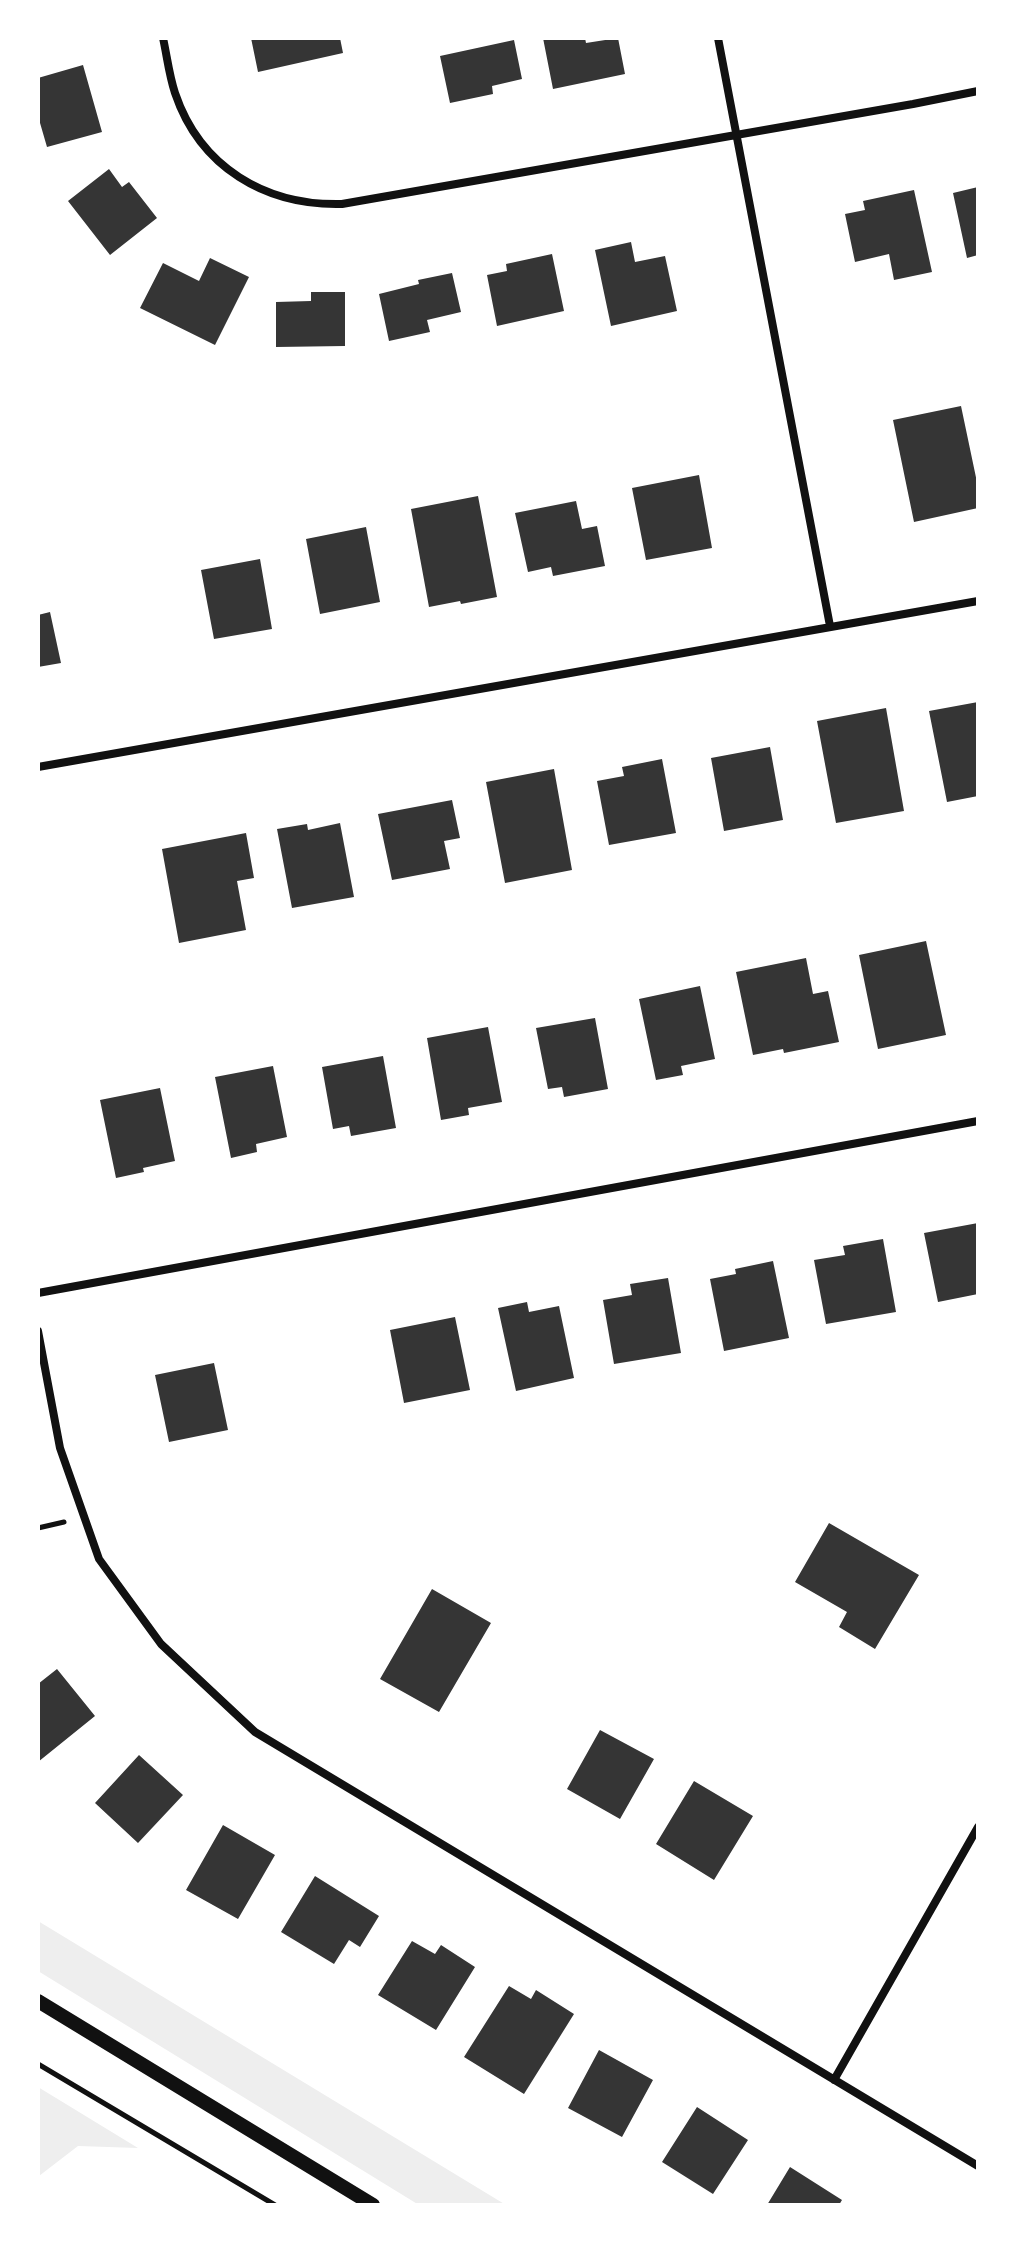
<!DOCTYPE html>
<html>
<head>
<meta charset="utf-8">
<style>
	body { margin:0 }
	#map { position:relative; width:1016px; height:2243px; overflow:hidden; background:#fff; font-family:"Noto Serif",serif }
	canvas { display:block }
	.frame { position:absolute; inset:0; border:40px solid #fff; pointer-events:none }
</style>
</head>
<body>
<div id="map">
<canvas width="1016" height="2243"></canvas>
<div class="frame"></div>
</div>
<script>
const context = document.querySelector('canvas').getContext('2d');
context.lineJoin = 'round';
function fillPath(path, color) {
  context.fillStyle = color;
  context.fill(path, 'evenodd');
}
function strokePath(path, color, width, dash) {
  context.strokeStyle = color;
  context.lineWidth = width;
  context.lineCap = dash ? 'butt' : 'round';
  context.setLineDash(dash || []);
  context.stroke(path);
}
fillPath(new Path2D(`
	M 38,1921 L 506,2205 L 419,2205 L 38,1971 Z
	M 38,2087 L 138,2148 L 78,2146 L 39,2176 L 38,2180 Z`), '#eee');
fillPath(new Path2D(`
	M 251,38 L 340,38 L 343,53 L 258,72 Z
	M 543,38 L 585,38 L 586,43 L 618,38 L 625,74 L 553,89 Z
	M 514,40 L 522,79 L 492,86 L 493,94 L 450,103 L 440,56 Z
	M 83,65 L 102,132 L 47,147 L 38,116 L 38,78 Z
	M 109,169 L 122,187 L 129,182 L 157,218 L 110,255 L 68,201 Z
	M 978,187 L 978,255 L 967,258 L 953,193 Z
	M 914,190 L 932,272 L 894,280 L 889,254 L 855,262 L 845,214 L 865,210 L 863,201 Z
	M 631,242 L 635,262 L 665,256 L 677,311 L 611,326 L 595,250 Z
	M 552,254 L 564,311 L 497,326 L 487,275 L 507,271 L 506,264 Z
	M 210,258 L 249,277 L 215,345 L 140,308 L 163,263 L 199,281 Z
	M 452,273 L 461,312 L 427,320 L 430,332 L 389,341 L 379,294 L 419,284 L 418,280 Z
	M 311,292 L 345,292 L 345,346 L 276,347 L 276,302 L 311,301 Z
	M 961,406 L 978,487 L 978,508 L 914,522 L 893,420 Z
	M 699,475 L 712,548 L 646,560 L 632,488 Z
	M 478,496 L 497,597 L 461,604 L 460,601 L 429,607 L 411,509 Z
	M 576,501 L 582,529 L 597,526 L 605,566 L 553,576 L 551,567 L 528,572 L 515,513 Z
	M 366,527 L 380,602 L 320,614 L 306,539 Z
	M 260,559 L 272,629 L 214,639 L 201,570 Z
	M 50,612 L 61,663 L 38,667 L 38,615 Z
	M 978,702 L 978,796 L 947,802 L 929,711 Z
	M 886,708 L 904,811 L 836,823 L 817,721 Z
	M 770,747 L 783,820 L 724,831 L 711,758 Z
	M 662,759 L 676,833 L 609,845 L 597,781 L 624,776 L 622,767 Z
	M 554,769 L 572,870 L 505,883 L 486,782 Z
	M 452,800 L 460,838 L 444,841 L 450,869 L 392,880 L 378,814 Z
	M 340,823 L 354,897 L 292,908 L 277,829 L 307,824 L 308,830 Z
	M 246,833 L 254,878 L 237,881 L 246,930 L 179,943 L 162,849 Z
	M 926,941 L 946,1035 L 878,1049 L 859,955 Z
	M 806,958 L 813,994 L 828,991 L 839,1042 L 784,1053 L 783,1049 L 753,1055 L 736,972 Z
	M 700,986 L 715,1059 L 681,1066 L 683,1075 L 656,1080 L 639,999 Z
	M 595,1018 L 608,1089 L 564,1097 L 562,1087 L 548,1089 L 536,1028 Z
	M 488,1027 L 502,1102 L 468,1108 L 469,1115 L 441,1120 L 427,1038 Z
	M 383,1056 L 396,1128 L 351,1136 L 349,1126 L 333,1129 L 322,1067 Z
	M 273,1066 L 287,1137 L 256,1144 L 257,1152 L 231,1158 L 215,1077 Z
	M 160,1088 L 175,1161 L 143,1168 L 144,1172 L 116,1178 L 100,1100 Z
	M 978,1223 L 978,1294 L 938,1302 L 924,1233 Z
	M 883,1239 L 896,1312 L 826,1324 L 814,1260 L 845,1255 L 843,1246 Z
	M 773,1261 L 789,1338 L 724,1351 L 710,1279 L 736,1274 L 735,1269 Z
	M 668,1278 L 681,1353 L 614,1364 L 603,1300 L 632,1295 L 630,1284 Z
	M 527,1302 L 529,1312 L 559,1306 L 574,1378 L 516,1391 L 498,1308 Z
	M 455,1317 L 470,1390 L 404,1403 L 390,1330 Z
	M 214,1363 L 228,1430 L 169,1442 L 155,1375 Z
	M 829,1523 L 919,1575 L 875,1649 L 839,1627 L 847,1612 L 795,1582 Z
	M 432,1589 L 491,1623 L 439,1712 L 380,1679 Z
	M 57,1669 L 95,1716 L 38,1762 L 38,1684 Z
	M 600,1730 L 654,1759 L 620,1819 L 567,1789 Z
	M 139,1755 L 183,1795 L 138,1843 L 95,1803 Z
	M 694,1781 L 753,1816 L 714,1880 L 656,1844 Z
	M 223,1825 L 275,1855 L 238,1919 L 186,1890 Z
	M 315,1876 L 379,1916 L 360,1947 L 349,1940 L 334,1964 L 281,1932 Z
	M 412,1941 L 435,1954 L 441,1945 L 475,1967 L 436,2030 L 378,1995 Z
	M 509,1986 L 531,1999 L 536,1990 L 574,2014 L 524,2094 L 464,2057 Z
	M 599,2050 L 653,2080 L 622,2137 L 568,2108 Z
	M 697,2107 L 748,2140 L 713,2194 L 662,2162 Z
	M 790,2167 L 842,2200 L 839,2205 L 767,2205 Z`), '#353535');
strokePath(new Path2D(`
	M 38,1528 L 64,1522
	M 38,2064 L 275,2205`), '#111', 5);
strokePath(new Path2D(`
	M 163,38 C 167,56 169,75 175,93 C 200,167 265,206 342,204 L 913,104 L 978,91
	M 718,38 L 830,626
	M 38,767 L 978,601
	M 38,1293 L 978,1121
	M 38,1331 L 60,1448 L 99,1559 L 161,1644 L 255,1732 L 978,2166
	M 834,2080 L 978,1827`), '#111', 8);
strokePath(new Path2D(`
	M 38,2001 L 373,2205`), '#111', 14);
</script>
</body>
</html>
